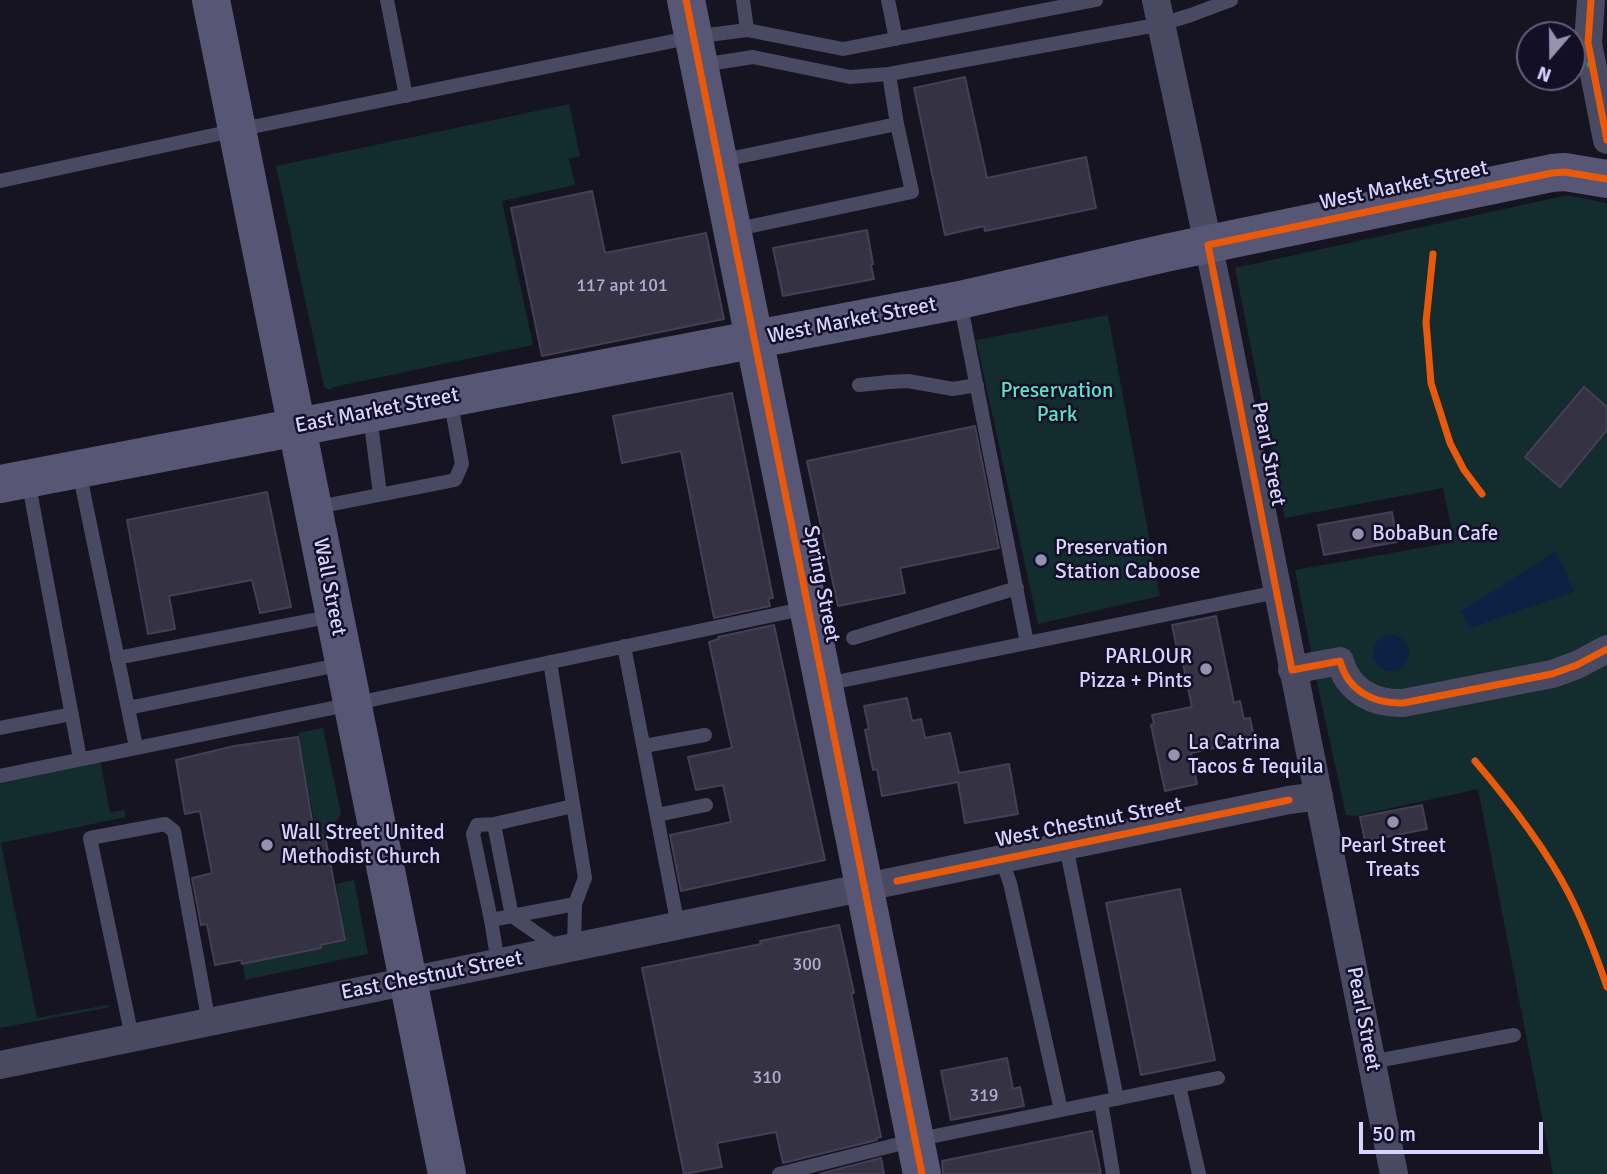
<!DOCTYPE html>
<html>
<head>
<meta charset="utf-8">
<style>
	body { margin:0 }
	#map { position:relative; width:1607px; height:1174px; overflow:hidden; background:#161421; font-family:Signika,sans-serif }
	canvas { display:block }
	.north { position:absolute; left:1516px; top:21px; width:70px; height:70px; box-sizing:border-box; background:#130f26; border:2px solid #625e7d; border-radius:50%; rotate:200deg; font-size:19px; font-weight:700; line-height:28px; text-align:center; color:#d9d4ff }
	.north::after { content:''; display:block; margin:auto; width:24px; height:32px; background:#9591b1; clip-path:polygon(50% 0,100% 100%,50% 72%,0 100%) }
	.scale { position:absolute; left:1359px; top:1122px; width:184px; height:32px; box-sizing:border-box; border:4px solid #d9d4ff; border-top:0; padding-left:9px; font-size:21px; line-height:24px; white-space:nowrap; color:#d9d4ff; -webkit-text-stroke:5px #130f26; paint-order:stroke }
</style>
</head>
<body>
<div id="map">
<canvas width="1607" height="1174"></canvas>
<div class="north">N</div>
<div class="scale">50 m</div>
</div>
<script>
const context = document.querySelector('canvas').getContext('2d');
context.lineJoin = 'round';
function fillPath(path, color) {
  context.fillStyle = color;
  context.fill(path, 'evenodd');
}
function strokePath(path, color, width, dash) {
  context.strokeStyle = color;
  context.lineWidth = width;
  context.lineCap = dash ? 'butt' : 'round';
  context.setLineDash(dash || []);
  context.stroke(path);
}
function drawText(font, color, halo, rows, align = 'center') {
  context.font = font + ' Signika,sans-serif';
  context.lineWidth = 5;
  context.setLineDash([]);
  context.textBaseline = 'middle';
  context.strokeStyle = halo;
  context.fillStyle = color;
  for (const [text, x, y, turn = 0] of rows) {
    context.save();
    context.translate(x, y);
    context.rotate((+turn || 0) * Math.PI / 180);
    context.textAlign = isNaN(turn) ? turn : align;
    if (halo) context.strokeText(text, 0, 0);
    context.fillText(text, 0, 0);
    context.restore();
  }
}
fillPath(new Path2D(`
	M 569,104 L 580,156 L 569,159 L 575,185 L 502,201 L 533,345 L 334,387 L 330,390 L 324,387 L 276,166 Z
	M 1568,195 L 1607,203 L 1607,1174 L 1553,1174 L 1478,789 L 1356,816 L 1346,815 L 1319,692 L 1295,570 L 1454,542 L 1443,488 L 1285,518 L 1235,268 Z
	M 1108,315 L 1160,596 L 1038,624 L 976,340 Z
	M 323,728 L 341,814 L 327,836 L 317,837 L 298,733 Z
	M 100,760 L 110,812 L 124,810 L 126,817 L 1,843 L 37,1018 L 107,1005 L 111,1007 L 0,1028 L 0,782 Z
	M 354,880 L 368,954 L 245,980 L 243,964 L 321,948 L 322,946 L 346,941 L 336,884 Z`), '#132c2d');
fillPath(new Path2D(`
	M 1555,552 L 1566,572 L 1574,592 L 1470,628 L 1461,611 Z
	M1373 653a18 18 0 1 1 36 0a18 18 0 1 1-36 0Z`), '#0d2144');
const building = new Path2D(`
	M 965,77 L 987,178 L 1086,157 L 1096,208 L 985,231 L 984,226 L 945,235 L 914,88 Z
	M 592,191 L 605,253 L 706,233 L 724,319 L 542,356 L 511,208 Z
	M 867,230 L 873,264 L 871,265 L 874,279 L 783,296 L 773,248 Z
	M 1584,387 L 1607,407 L 1607,430 L 1560,487 L 1525,457 Z
	M 732,393 L 773,598 L 768,599 L 770,606 L 714,618 L 681,451 L 622,463 L 613,416 Z
	M 975,426 L 999,548 L 900,568 L 905,593 L 838,606 L 807,461 Z
	M 267,492 L 291,607 L 260,613 L 252,580 L 169,596 L 175,629 L 148,634 L 127,520 Z
	M 1392,512 L 1397,542 L 1324,555 L 1318,525 Z
	M 1216,616 L 1234,703 L 1240,701 L 1244,719 L 1250,718 L 1254,738 L 1242,740 L 1242,742 L 1191,753 L 1197,784 L 1165,791 L 1151,725 L 1154,724 L 1152,715 L 1192,707 L 1181,654 L 1178,654 L 1172,625 Z
	M 774,625 L 825,860 L 681,891 L 670,835 L 731,822 L 723,785 L 696,790 L 688,757 L 732,748 L 709,642 L 719,639 L 718,637 Z
	M 907,698 L 912,721 L 921,719 L 925,738 L 950,733 L 959,773 L 1009,764 L 1018,814 L 965,823 L 958,782 L 882,796 L 877,769 L 873,770 L 865,730 L 869,729 L 864,706 Z
	M 298,737 L 315,838 L 325,836 L 345,940 L 321,945 L 321,948 L 242,964 L 241,960 L 215,965 L 207,924 L 201,925 L 192,878 L 212,873 L 200,811 L 185,814 L 176,760 L 234,746 Z
	M 1422,805 L 1427,829 L 1365,841 L 1360,817 Z
	M 1180,889 L 1215,1060 L 1141,1075 L 1106,903 Z
	M 839,925 L 854,993 L 851,993 L 881,1137 L 876,1138 L 877,1140 L 783,1163 L 776,1132 L 717,1143 L 722,1167 L 684,1174 L 642,968 L 761,944 L 760,941 Z
	M 1007,1058 L 1013,1089 L 1020,1087 L 1024,1106 L 951,1120 L 941,1071 Z
	M 1092,1131 L 1101,1174 L 943,1174 L 942,1161 Z
	M 881,1158 L 884,1174 L 819,1174 Z`);
fillPath(building, '#343243');
strokePath(building, '#433f54', 2);
strokePath(new Path2D(`
	M 387,0 L 406,96
	M 743,0 L 747,30
	M 888,0 L 896,39
	M 702,65 L 753,57 L 850,77 L 889,74 L 897,124
	M 889,74 L 1162,24 L 1191,15 L 1231,0
	M 719,161 L 897,124 L 912,192 L 733,230
	M 0,181 L 237,130 L 693,37 L 747,30 L 843,49 L 1096,0
	M 960,301 L 1027,643
	M 859,385 L 889,382 L 908,381 L 953,389 L 977,385
	M 370,416 L 380,494
	M 79,471 L 136,747
	M 28,480 L 80,759
	M 313,508 L 455,480 L 462,464 L 450,398
	M 853,638 L 1017,588
	M 624,646 L 678,926
	M 117,658 L 333,616
	M 550,662 L 585,878 L 575,904 L 574,948
	M 826,684 L 1277,592
	M 128,708 L 343,664
	M 0,728 L 72,714
	M 644,746 L 705,735
	M 0,776 L 352,704 L 807,608
	M 657,815 L 706,805
	M 494,824 L 477,825 L 473,834 L 491,920 L 498,963
	M 1066,846 L 1117,1099
	M 1001,858 L 1010,883 L 1061,1110
	M 491,920 L 575,904
	M 561,950 L 512,916 L 494,824 L 573,806
	M 132,1037 L 90,838 L 165,824 L 174,831 L 209,1023
	M 1371,1062 L 1514,1035
	M 1179,1086 L 1199,1174
	M 1101,1102 L 1113,1174
	M 779,1174 L 915,1140 L 1218,1078`), '#4a4962', 14);
strokePath(new Path2D(`
	M 1156,0 L 1217,286 L 1394,1174
	M 1591,0 L 1588,43 L 1607,140
	M 1292,670 L 1340,661 C 1348,691 1374,704 1403,703 L 1552,674 L 1577,665 L 1607,649
	M 0,1065 L 1289,800 L 1319,796`), '#4a4962', 28);
strokePath(new Path2D(`
	M 211,0 L 447,1174
	M 686,0 L 922,1174
	M 0,484 L 960,300 L 1170,252 L 1552,173 L 1565,172 L 1607,179`), '#575674', 38);
strokePath(new Path2D(`
	M 1572,68 L 1592,64`), '#1a9f57', 5, [10, 5]);
strokePath(new Path2D(`
	M 686,0 L 922,1174
	M 1591,0 L 1588,43 L 1607,140
	M 1607,179 L 1565,172 L 1552,173 L 1208,245 L 1292,670 L 1340,661 C 1348,691 1374,704 1403,703 L 1552,674 L 1577,665 L 1607,649
	M 1433,254 L 1426,322 L 1431,383 L 1450,443 L 1464,470 L 1482,494
	M 1475,761 C 1509,801 1544,846 1568,892 C 1584,923 1596,955 1607,987
	M 897,881 L 1289,800`), '#e8590c', 7);
for (const [x, y, r, color] of [
	[1358,534,7,"#9591b1"],
	[1041,560,7,"#9591b1"],
	[1206,669,7,"#9591b1"],
	[1174,755,7,"#9591b1"],
	[1393,822,7,"#9591b1"],
	[267,845,7,"#9591b1"]
]) {
  const dot = new Path2D();
  dot.arc(x, y, r, 0, 2 * Math.PI);
  context.fillStyle = color;
  context.fill(dot);
  strokePath(dot, '#130f26', 2.5);
}
drawText('18px', '#b0acd0', null, [
	["117 apt 101",622,286],
	["300",807,965],
	["310",767,1078],
	["319",984,1096]
]);
drawText('21px', '#d9d4ff', '#130f26', [
	["West Market Street",1404,186,-12],
	["West Market Street",852,321,-11],
	["East Market Street",377,411,-11],
	["Pearl Street",1268,454,79],
	["Spring Street",821,584,79],
	["Wall Street",329,587,79],
	["West Chestnut Street",1089,823,-11],
	["East Chestnut Street",432,976,-11],
	["Pearl Street",1363,1019,79]
]);
drawText('21px', '#5fe0c0', '#130f26', [
	["Preservation",1057,391],
	["Park",1057,415]
]);
drawText('21px', '#d9d4ff', '#130f26', [
	["BobaBun Cafe",1372,534],
	["Preservation",1055,548],
	["Station Caboose",1055,572],
	["PARLOUR",1192,657,"right"],
	["Pizza + Pints",1192,681,"right"],
	["La Catrina",1188,743],
	["Tacos & Tequila",1188,767],
	["Wall Street United",281,833],
	["Methodist Church",281,857],
	["Pearl Street",1393,846,"center"],
	["Treats",1393,870,"center"]
], 'left');
</script>
</body>
</html>
